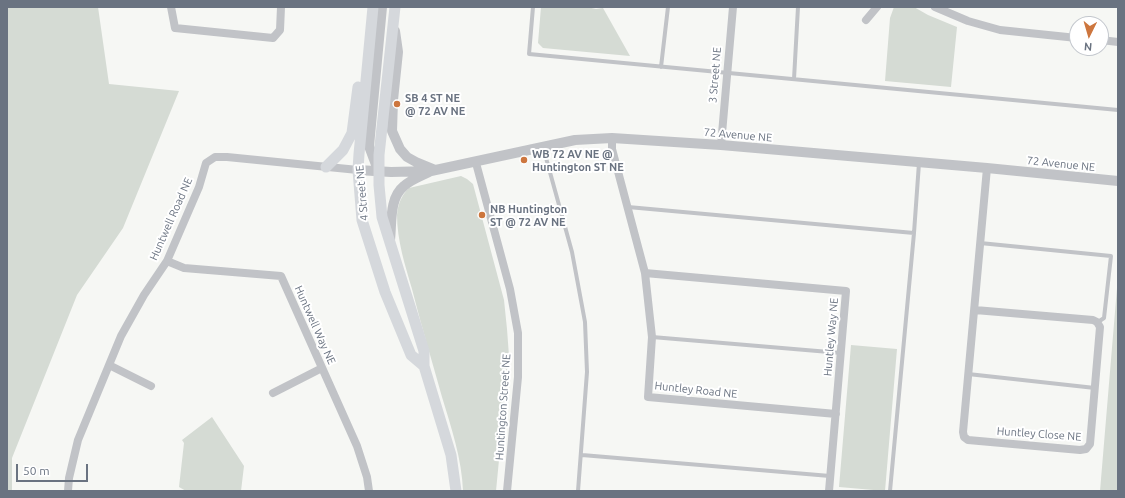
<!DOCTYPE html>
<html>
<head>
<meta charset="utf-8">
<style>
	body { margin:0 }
	#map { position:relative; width:1125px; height:498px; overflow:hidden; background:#f6f7f4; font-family:Ubuntu,sans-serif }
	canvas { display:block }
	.frame { position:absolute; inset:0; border:8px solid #6a7381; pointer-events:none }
	.north { position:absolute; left:1069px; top:16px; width:40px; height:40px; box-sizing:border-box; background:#fff; border:1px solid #c3c7cd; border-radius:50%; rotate:185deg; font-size:11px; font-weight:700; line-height:16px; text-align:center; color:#6a7381 }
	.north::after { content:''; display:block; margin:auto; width:14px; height:18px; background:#cd763e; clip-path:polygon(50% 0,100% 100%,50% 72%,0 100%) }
	.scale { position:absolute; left:16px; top:464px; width:72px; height:18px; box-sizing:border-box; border:2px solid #6a7381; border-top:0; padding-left:5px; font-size:12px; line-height:14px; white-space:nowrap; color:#6a7381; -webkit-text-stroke:3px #fff; paint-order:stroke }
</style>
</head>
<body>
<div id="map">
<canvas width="1125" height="498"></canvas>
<div class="frame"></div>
<div class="north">N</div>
<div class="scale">50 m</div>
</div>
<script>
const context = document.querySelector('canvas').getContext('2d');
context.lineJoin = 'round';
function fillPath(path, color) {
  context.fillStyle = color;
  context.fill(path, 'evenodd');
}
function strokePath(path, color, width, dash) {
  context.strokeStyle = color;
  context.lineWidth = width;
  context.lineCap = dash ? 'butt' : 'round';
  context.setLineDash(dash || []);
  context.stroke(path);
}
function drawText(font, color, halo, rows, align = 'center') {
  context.font = font + ' Ubuntu,sans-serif';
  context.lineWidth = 4;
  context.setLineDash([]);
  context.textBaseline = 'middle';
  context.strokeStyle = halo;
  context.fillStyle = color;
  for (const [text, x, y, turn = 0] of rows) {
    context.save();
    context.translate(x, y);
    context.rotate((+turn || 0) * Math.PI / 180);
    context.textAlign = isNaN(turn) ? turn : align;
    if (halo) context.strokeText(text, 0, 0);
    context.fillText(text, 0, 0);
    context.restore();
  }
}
fillPath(new Path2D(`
	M 7,7 L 98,7 L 109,84 L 179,91 L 123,228 L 77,295 L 12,458 L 12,491 L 7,491 Z
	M 541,7 L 587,7 L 596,9 L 603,8 L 630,56 L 543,48 L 538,43 Z
	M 894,7 L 914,7 L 928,15 L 957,27 L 951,87 L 885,81 L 890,18 Z
	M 461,176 L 467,179 L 473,184 L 504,300 L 507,329 L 509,356 L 496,491 L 463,491 C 462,459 451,427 442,397 C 432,361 421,325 412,289 C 405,265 397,240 397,215 C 398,204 401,196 409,188 Z
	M 1118,276 L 1118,491 L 1100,491 Z
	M 851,345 L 897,349 L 885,491 L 839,487 Z
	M 212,417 L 244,466 L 241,491 L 186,491 L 179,487 L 184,443 L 182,440 Z`), '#d5dbd4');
strokePath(new Path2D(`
	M 533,7 L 529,54 L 1118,110
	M 661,67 L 668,7
	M 794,79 L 798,7
	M 543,147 L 572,252 L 585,322 L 587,372 L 578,491
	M 628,207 L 914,233
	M 980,243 L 1111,256 L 1104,318 L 1098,322
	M 652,337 L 841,353
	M 968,374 L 1095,388
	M 582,455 L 830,476
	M 890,491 L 914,233 L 919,163`), '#c1c3c7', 4);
strokePath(new Path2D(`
	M 171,7 L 175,28 L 273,38 L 280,30 L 281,7
	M 935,7 L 968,21 L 1000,30 L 1077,38
	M 866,20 L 877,7
	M 1101,40 L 1118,42
	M 612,138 L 612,149 L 645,273 L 652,337 L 648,397 L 836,414
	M 721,145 L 733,7
	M 476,163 L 510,289 L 518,333 L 518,377 L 507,491
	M 167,261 L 184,268 L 281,276 L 357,446 L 367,477 L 369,491
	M 645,273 L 846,291 L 829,491
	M 975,310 L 1093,320 L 1097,322 L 1100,327 L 1090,444 L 1086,449 L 1080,450 L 968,440 L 964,437 L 963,432 L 987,168
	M 109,365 L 151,386
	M 273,393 L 322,368
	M 68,491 L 69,478 L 78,440 L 121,336 L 144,295 L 167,261 L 199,187 L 206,163 L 215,157 L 227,157 L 358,170`), '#c1c3c7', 8);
strokePath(new Path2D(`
	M 395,31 L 398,52 L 393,100 L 392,131 L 400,149 L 407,157 L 416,162 L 433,169
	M 358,170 L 391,172 L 431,171 L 575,140 L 612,138 L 721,145 L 987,168 L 1118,181
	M 378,170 L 369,146 L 382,7
	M 390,240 C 392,223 389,198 404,186 C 410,180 421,176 429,172`), '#c1c3c7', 10);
strokePath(new Path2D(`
	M 373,7 L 359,154 L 358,170 L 362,220 L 385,292 L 411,355 L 424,366
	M 395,7 L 379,155 L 379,185 L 382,217 L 424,351 L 424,366 L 451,455 L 456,491
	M 326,167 L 343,150 L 352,133 L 358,87`), '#d5d8dc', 11);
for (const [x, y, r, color] of [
	[397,104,4,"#cd763e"],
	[524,160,4,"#cd763e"],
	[482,215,4,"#cd763e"]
]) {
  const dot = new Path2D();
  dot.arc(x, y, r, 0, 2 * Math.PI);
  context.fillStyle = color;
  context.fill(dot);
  strokePath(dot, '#fff', 1.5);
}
drawText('11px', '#6a7381', '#fff', [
	["3 Street NE",715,75,-85],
	["72 Avenue NE",738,135,5],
	["72 Avenue NE",1061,164,6],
	["4 Street NE",362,193,-95],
	["Huntwell Road NE",171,219,-66],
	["Huntwell Way NE",315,325,66],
	["Huntley Way NE",831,337,-85],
	["Huntley Road NE",696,390,6],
	["Huntington Street NE",503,407,-86],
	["Huntley Close NE",1039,434,4]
]);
drawText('bold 11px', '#6a7381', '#fff', [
	["SB 4 ST NE",405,98],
	["@ 72 AV NE",405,111],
	["WB 72 AV NE @",532,154],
	["Huntington ST NE",532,167],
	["NB Huntington",490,209],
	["ST @ 72 AV NE",490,222]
], 'left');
</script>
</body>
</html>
